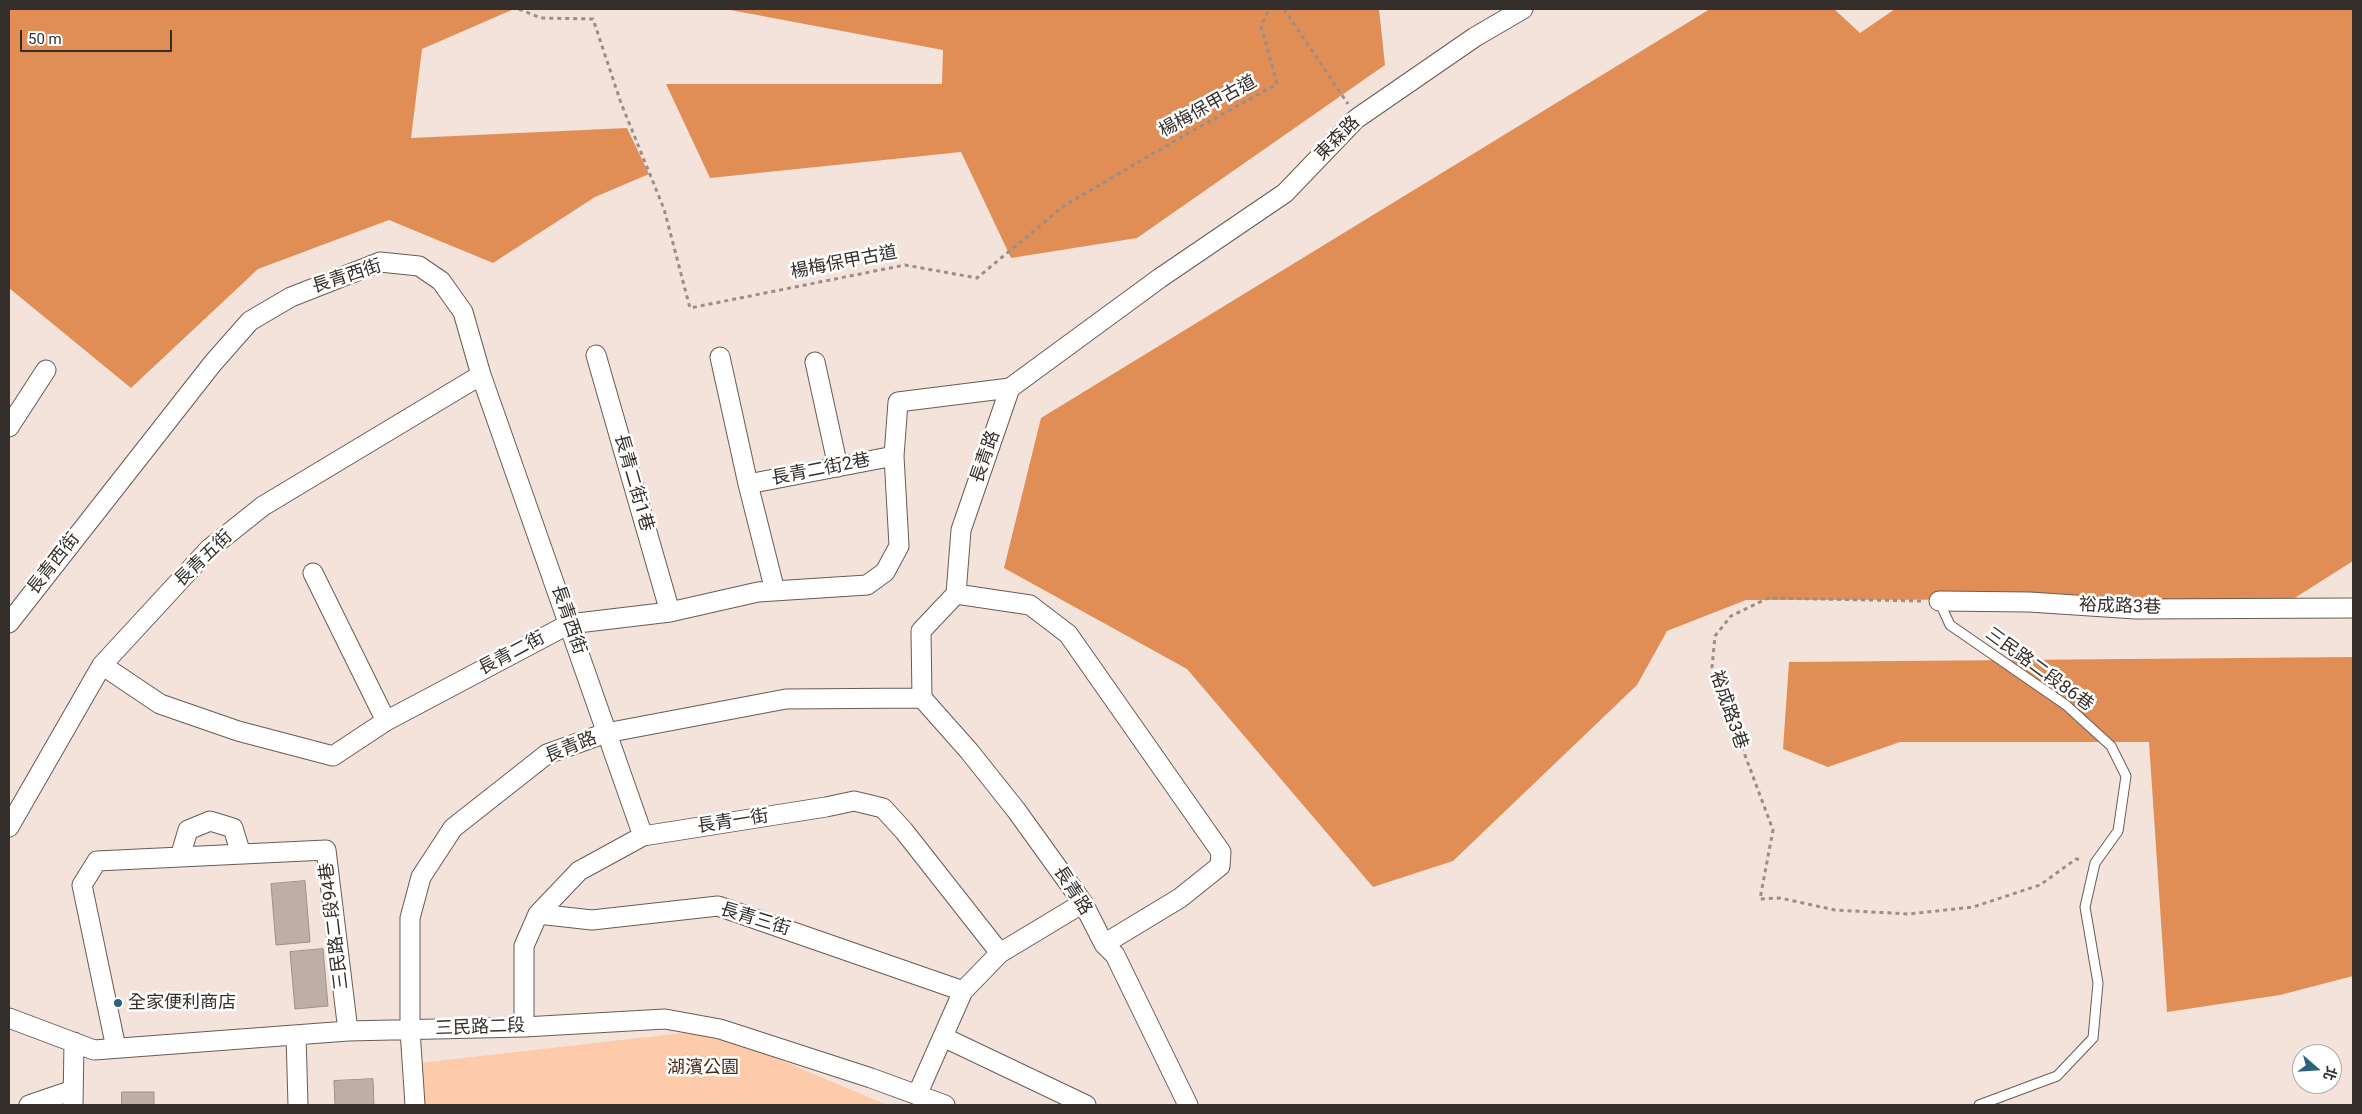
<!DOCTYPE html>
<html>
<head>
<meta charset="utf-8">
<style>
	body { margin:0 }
	#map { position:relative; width:2362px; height:1114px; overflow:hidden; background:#f3e3da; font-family:Roboto,"Noto Sans TC",sans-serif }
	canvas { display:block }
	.frame { position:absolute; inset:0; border:10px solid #342f2b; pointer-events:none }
	.north { position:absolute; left:2292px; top:1044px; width:50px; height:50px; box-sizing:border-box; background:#fff; border:1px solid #aeacaa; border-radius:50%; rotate:109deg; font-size:14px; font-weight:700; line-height:20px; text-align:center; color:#342f2b }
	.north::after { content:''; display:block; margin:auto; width:18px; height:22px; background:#2c627e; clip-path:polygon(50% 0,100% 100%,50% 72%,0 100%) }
	.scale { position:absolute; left:20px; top:30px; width:152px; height:22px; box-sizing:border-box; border:2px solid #342f2b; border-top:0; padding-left:6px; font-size:15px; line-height:18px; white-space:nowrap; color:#342f2b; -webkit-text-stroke:4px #fff; paint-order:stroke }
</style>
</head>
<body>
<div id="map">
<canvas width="2362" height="1114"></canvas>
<div class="frame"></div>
<div class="north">北</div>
<div class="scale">50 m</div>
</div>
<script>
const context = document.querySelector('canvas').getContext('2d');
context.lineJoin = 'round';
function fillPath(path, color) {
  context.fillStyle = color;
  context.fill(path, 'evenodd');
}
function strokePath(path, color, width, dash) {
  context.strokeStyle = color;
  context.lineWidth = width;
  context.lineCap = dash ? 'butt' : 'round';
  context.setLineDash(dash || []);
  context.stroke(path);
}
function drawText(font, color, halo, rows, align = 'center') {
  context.font = font + ' Roboto,"Noto Sans TC",sans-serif';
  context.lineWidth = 5;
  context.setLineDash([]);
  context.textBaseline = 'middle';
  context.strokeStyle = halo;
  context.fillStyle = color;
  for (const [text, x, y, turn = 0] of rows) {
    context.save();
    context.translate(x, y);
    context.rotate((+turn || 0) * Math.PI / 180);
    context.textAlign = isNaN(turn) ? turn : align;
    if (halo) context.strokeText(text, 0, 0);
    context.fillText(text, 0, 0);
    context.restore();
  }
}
fillPath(new Path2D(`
	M 709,1030 L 887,1105 L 420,1105 L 420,1063 Z`), '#fdcaaa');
fillPath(new Path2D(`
	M 9,9 L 514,9 L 422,49 L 411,138 L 627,128 L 649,174 L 595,197 L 493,263 L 389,220 L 258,269 L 131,388 L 9,288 Z
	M 725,9 L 1379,9 L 1385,65 L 1137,238 L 1011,258 L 961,152 L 710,178 L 666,84 L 942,84 L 943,50 Z
	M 1710,9 L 1834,9 L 1860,33 L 1895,9 L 2353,9 L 2353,561 L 2293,599 L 1746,600 L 1667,631 L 1637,685 L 1453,861 L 1373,887 L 1187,669 L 1004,568 L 1041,418 Z
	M 2353,657 L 2353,976 L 2280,995 L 2167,1012 L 2149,742 L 1900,742 L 1828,767 L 1783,749 L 1789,662 Z`), '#e18e56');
const building = new Path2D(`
	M 305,881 L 310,942 L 276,945 L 271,884 Z
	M 323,949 L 328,1006 L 295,1009 L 290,952 Z
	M 373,1079 L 374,1105 L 335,1105 L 334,1081 Z
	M 122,1092 L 154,1092 L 154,1105 L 122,1105 Z`);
fillPath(building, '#beafa6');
strokePath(building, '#9e9087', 1);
const service = new Path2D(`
	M 1939,601 L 1950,625 L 2066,705 L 2111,746 L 2126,776 L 2118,831 L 2095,863 L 2085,907 L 2098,983 L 2093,1038 L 2057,1076 L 1979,1105`);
const minor = new Path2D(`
	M 596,355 L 670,612
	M 720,357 L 748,484
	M 815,362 L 838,467
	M 9,427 L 46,370
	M 313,573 L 386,721 L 569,624 L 670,612 L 758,592 L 867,585 L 885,572 L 899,546 L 894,456 L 898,402 L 1010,388
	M 775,591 L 748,484 L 894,456
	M 956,594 L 1030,605 L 1068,634 L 1221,852 L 1220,866 L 1180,898 L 1104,944
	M 1939,601 L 2029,602 L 2136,609 L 2353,608
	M 9,623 L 213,363 L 250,321 L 291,297 L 380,262 L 419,266 L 441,281 L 463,312 L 481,375 L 643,836
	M 102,665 L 160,704 L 238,731 L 333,756 L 386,721
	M 9,827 L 102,665 L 209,549 L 263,506 L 481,375
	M 180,857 L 188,830 L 210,821 L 233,828 L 241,854
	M 538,914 L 592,920 L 718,906 L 963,991
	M 9,1018 L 94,1050 L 348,1031 L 524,1027 L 665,1019 L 720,1029 L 871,1078 L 945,1105
	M 524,1027 L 524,946 L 538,914 L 579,871 L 643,836 L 826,807 L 854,801 L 883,808 L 904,831 L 1000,953
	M 296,1035 L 298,1105
	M 943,1037 L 1086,1105
	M 116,1048 L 82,885 L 97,861 L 326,850 L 348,1031
	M 917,1095 L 963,991 L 1000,953 L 1083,903
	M 29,1105 L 73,1090
	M 73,1105 L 74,1042
	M 415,1105 L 410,1030 L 410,918 L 421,877 L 453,828 L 547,754 L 606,733 L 786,699 L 922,698
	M 1188,1105 L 1115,955 L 1104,944 L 1083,903 L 1016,810 L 969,751 L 922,698 L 921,631 L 956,594 L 961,530 L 1010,388 L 1160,278 L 1285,193 L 1356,119 L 1475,37 L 1523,9`);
strokePath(service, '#695c54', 11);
strokePath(minor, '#695c54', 21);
strokePath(new Path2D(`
	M 519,9 L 541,18 L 593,19 L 621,103 L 664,209 L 690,308 L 905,265 L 977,278 L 1065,205 L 1185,135 L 1277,84 L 1261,26 L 1269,9
	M 1284,9 L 1348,104
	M 1921,601 L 1768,598 L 1731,616 L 1715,636 L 1712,667 L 1773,830 L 1760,899 L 1780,898 L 1835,910 L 1909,914 L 1973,907 L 2040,885 L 2076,859 L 2082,860`), '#9a8f88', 3, [4, 4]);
strokePath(service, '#fff', 9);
strokePath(minor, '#fff', 19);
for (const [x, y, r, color] of [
	[118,1003,5,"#2c627e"]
]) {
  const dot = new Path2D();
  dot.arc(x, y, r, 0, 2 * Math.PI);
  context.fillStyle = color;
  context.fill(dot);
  strokePath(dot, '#fff', 2);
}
drawText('18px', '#342f2b', '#fff', [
	["楊梅保甲古道",1208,107,-29],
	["東森路",1338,139,-45],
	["楊梅保甲古道",844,263,-11],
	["長青西街",347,277,-18],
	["長青路",986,457,-71],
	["長青二街2巷",821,470,-11],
	["長青二街1巷",633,483,74],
	["長青五街",204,559,-44],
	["長青西街",54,564,-52],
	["裕成路3巷",2120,607,2],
	["長青西街",568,620,71],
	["長青二街",512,654,-28],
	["三民路二段86巷",2039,670,36],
	["裕成路3巷",1728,710,71],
	["長青路",571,748,-22],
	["長青一街",733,822,-9],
	["長青路",1072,891,57],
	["長青三街",755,920,17],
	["三民路二段94巷",335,926,-97],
	["三民路二段",480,1028,-2]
]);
drawText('18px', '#342f2b', '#fff', [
	["全家便利商店",128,1003]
], 'left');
drawText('18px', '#4a2811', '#fff', [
	["湖濱公園",703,1068]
]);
</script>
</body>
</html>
